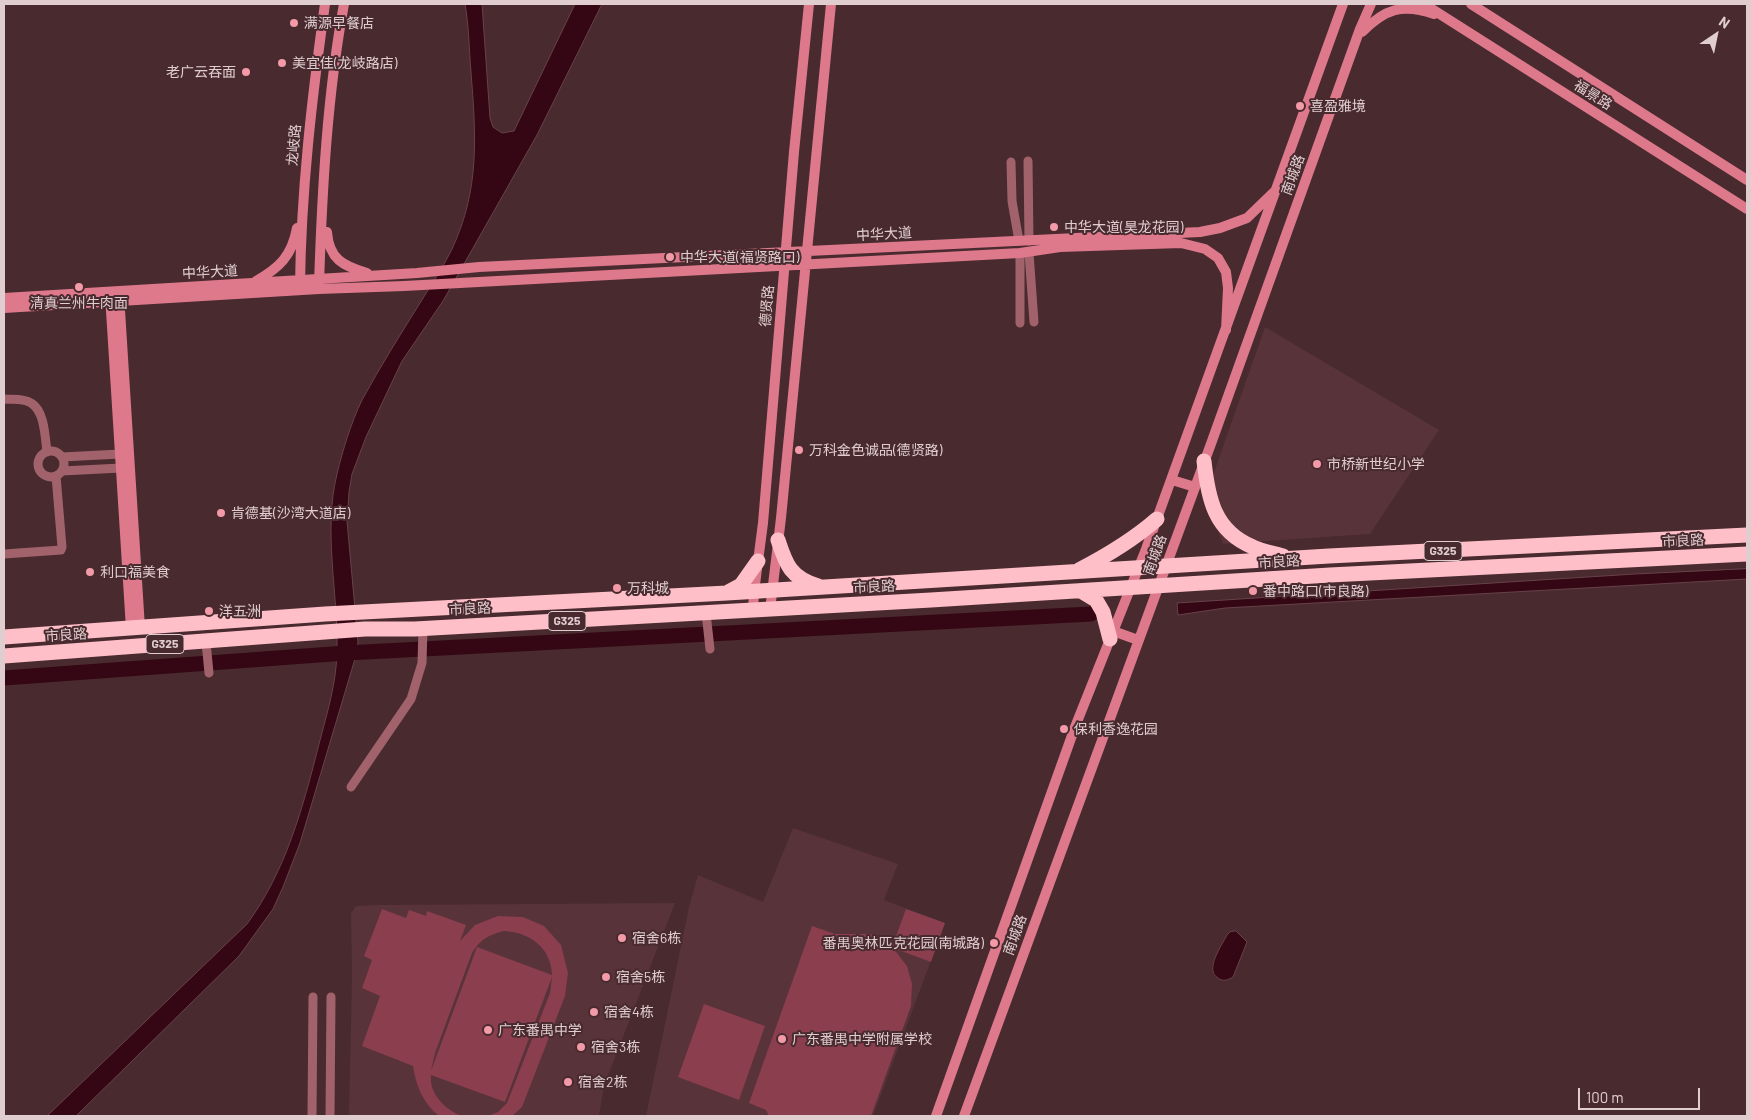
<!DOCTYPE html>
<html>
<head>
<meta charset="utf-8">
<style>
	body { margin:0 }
	#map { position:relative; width:1751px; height:1120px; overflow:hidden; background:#482a2f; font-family:Barlow,sans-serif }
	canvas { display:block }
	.frame { position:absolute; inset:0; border:5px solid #e0cdcf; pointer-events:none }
	.north { position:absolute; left:1691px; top:10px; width:50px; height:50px; -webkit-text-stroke:4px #482a2f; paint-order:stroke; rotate:34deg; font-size:14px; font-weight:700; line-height:20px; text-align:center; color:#e0cdcf }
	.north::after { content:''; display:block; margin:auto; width:18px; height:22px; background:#e0cdcf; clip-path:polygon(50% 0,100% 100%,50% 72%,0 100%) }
	.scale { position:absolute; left:1578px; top:1088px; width:122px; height:22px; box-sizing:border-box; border:2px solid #e0cdcf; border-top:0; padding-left:6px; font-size:15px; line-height:18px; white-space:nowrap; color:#e0cdcf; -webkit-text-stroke:4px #482a2f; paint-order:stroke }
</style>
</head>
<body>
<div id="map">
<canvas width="1751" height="1120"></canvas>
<div class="frame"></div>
<div class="north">N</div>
<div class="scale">100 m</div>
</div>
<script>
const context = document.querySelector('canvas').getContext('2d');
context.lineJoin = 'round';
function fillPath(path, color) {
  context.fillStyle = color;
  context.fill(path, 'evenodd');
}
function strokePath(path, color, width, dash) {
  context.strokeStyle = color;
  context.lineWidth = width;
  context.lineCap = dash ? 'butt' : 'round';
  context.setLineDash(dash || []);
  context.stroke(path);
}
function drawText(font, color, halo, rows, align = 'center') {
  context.font = font + ' Barlow,"Noto Sans SC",sans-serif';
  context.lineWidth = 4;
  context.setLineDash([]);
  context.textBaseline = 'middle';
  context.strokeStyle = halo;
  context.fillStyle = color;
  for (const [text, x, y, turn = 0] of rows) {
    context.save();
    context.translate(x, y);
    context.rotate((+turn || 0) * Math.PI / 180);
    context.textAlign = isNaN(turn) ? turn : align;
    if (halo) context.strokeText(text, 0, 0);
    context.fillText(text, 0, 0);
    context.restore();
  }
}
fillPath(new Path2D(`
	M 1265,327 L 1439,430 L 1370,534 L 1223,544 L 1205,498 Z
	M 793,828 L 898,864 L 884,900 L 945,923 L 873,1116 L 646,1116 L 689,907 L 698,875 L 763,902 Z
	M 675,903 L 604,1086 L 599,1116 L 349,1116 L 352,974 L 351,914 L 355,907 L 358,906 L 380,905 Z`), '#583339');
fillPath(new Path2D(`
	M 382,909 L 406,918 L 409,910 L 426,916 L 427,911 L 466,925 L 460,941 L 475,925 L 498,916 L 523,917 L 544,926 L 561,945 L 568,973 L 565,996 L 522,1107 L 512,1116 L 488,1116 L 498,1112 L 507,1103 L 550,993 L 552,977 L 505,1102 L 431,1075 C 429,1094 445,1109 461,1116 L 439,1116 C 423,1103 416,1086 413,1066 L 362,1046 L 380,996 L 362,988 L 372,960 L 364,956 ZM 503,931 C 529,932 551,947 552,975 L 477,947 L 431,1071 L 435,1053 L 472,953 C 481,939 487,936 503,931 Z
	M 906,909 L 945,923 L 931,962 L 893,948 L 907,966 L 912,984 L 911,1006 L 871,1116 L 769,1116 L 766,1110 L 749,1103 L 812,926 L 835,934 L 871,934 L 892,947 Z
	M 704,1004 L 765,1026 L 739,1100 L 678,1077 Z`), '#8b3e4d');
const water = new Path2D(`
	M 465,4 L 482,4 L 490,118 L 493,127 L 502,133 L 514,131 L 575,4 L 602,4 L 537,135 L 443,301 L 402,361 L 366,437 L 352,474 L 349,492 L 347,521 L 358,642 L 357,652 L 300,843 L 283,887 L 273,909 L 239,956 L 76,1116 L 47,1116 L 247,924 C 286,871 303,807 319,744 C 327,713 337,682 337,649 C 338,591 323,531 337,474 C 343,449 351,423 362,400 C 380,367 400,335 420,303 C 431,285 443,268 452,249 C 480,189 476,136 471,72 C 469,49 469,26 465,4 Z
	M 1747,569 L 1747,579 L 1225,608 L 1178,615 L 1177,603 L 1635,574 Z
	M 1236,931 L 1247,942 L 1233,977 C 1228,980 1223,982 1218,978 C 1204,970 1222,945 1227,935 L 1230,932 Z`);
fillPath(water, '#350613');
strokePath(water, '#68424b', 1);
strokePath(new Path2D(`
	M 4,678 L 346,653 L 1091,614`), '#350613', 15);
strokePath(new Path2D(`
	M 1028,161 L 1029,241
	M 1011,162 L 1012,201 L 1019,241
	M 1020,253 L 1020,323
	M 1029,253 L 1034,322
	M 4,399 C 13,400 23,398 31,403 C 45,411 45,438 47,452
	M38 464a13 13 0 1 1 26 0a13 13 0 1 1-26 0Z
	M 62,457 L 120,454
	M 62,471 L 121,468
	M 4,554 L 61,550 L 62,547 L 56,476
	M 706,613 L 710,649
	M 206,642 L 209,673
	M 351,787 L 411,699 L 422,663 L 423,628
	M 312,1116 L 313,997
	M 330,1116 L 331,997`), '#a1626c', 9);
strokePath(new Path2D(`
	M 1424,4 L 1747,209
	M 1471,4 L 1747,180
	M 1362,32 C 1385,9 1402,3 1434,14
	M 327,232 C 329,259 343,266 367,273
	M 256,281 C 279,268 292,256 297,228
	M 319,285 C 322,192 327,96 344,4
	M 300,286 C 301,192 312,97 325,4
	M 119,294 L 140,628
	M 110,295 L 131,629
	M 4,298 L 417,273 L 479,267 L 1200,232 L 1220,228 L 1247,218 L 1276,190
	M 4,308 L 319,289 L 404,286 L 1020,253 L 1060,247 L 1181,243 L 1205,249 L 1218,258 L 1226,272 L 1228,288 L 1226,330
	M 1172,480 L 1195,487
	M 770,610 L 781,518 L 831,4
	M 753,611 L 754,592 L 763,523 L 794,152 L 809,4
	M 1113,631 L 1138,640
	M 936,1116 L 1075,727 L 1146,549 L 1343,4
	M 964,1116 L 1212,441 L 1360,29 L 1371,4`), '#dd798b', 10);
strokePath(new Path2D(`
	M 1204,461 C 1208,498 1214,531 1253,547 C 1262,551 1273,553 1283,556
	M 778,540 C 786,565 791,578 818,586
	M 1079,570 C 1108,555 1133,540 1157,519
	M 1081,591 L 1096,600 L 1103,612 L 1110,639
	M 728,592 L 741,585 L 758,561
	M 4,637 L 325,614 L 727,593 L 1329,556 L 1747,535
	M 4,656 L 365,629 L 415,629 L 931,600 L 1330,575 L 1747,554`), '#ffbfc8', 15);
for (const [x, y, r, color] of [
	[294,23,5,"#f39aa8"],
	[282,63,5,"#f39aa8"],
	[246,72,5,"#f39aa8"],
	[1300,106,5,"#f39aa8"],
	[1054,227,5,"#f39aa8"],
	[670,257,5,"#f39aa8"],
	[79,287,5,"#f39aa8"],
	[799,450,5,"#f39aa8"],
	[1317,464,5,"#f39aa8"],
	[221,513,5,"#f39aa8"],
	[90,572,5,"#f39aa8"],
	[617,588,5,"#f39aa8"],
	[1253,591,5,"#f39aa8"],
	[209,611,5,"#f39aa8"],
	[1064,729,5,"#f39aa8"],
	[622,938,5,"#f39aa8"],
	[994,943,5,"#f39aa8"],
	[606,977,5,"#f39aa8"],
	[594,1012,5,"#f39aa8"],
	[488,1030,5,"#f39aa8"],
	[782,1039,5,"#f39aa8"],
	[581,1047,5,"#f39aa8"],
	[568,1082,5,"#f39aa8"]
]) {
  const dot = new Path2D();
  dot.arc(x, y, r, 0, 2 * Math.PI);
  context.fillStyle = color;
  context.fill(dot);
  strokePath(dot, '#482a2f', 2);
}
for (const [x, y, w] of [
	[1443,551,38],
	[567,621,38],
	[165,644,38]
]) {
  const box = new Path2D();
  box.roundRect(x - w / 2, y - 9.5, w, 19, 4);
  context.fillStyle = '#482a2f';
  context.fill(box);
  strokePath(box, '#e0cdcf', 1);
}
drawText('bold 12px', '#e0cdcf', null, [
	["G325",1443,551],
	["G325",567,621],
	["G325",165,644]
]);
drawText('14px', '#e0cdcf', '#482a2f', [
	["满源早餐店",304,23],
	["美宜佳(龙岐路店)",292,63],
	["老广云吞面",236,72,"right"],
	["喜盈雅境",1310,106],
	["中华大道(昊龙花园)",1064,227],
	["中华大道(福贤路口)",680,257],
	["清真兰州牛肉面",79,303,"center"],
	["万科金色诚品(德贤路)",809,450],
	["市桥新世纪小学",1327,464],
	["肯德基(沙湾大道店)",231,513],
	["利口福美食",100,572],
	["万科城",627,588],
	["番中路口(市良路)",1263,591],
	["洋五洲",219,611],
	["保利香逸花园",1074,729],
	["宿舍6栋",632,938],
	["番禺奥林匹克花园(南城路)",984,943,"right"],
	["宿舍5栋",616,977],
	["宿舍4栋",604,1012],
	["广东番禺中学",498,1030],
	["广东番禺中学附属学校",792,1039],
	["宿舍3栋",591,1047],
	["宿舍2栋",578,1082]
], 'left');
drawText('14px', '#e0cdcf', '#482a2f', [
	["福景路",1593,95,32],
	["龙岐路",294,145,-85],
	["南城路",1293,175,-70],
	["中华大道",884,234,-3],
	["中华大道",210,272,-3],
	["德贤路",767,306,-85],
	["市良路",1683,541,-3],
	["南城路",1155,555,-70],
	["市良路",1279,562,-4],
	["市良路",874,587,-3],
	["市良路",470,609,-3],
	["市良路",66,635,-4],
	["南城路",1015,935,-70]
]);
</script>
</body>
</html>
